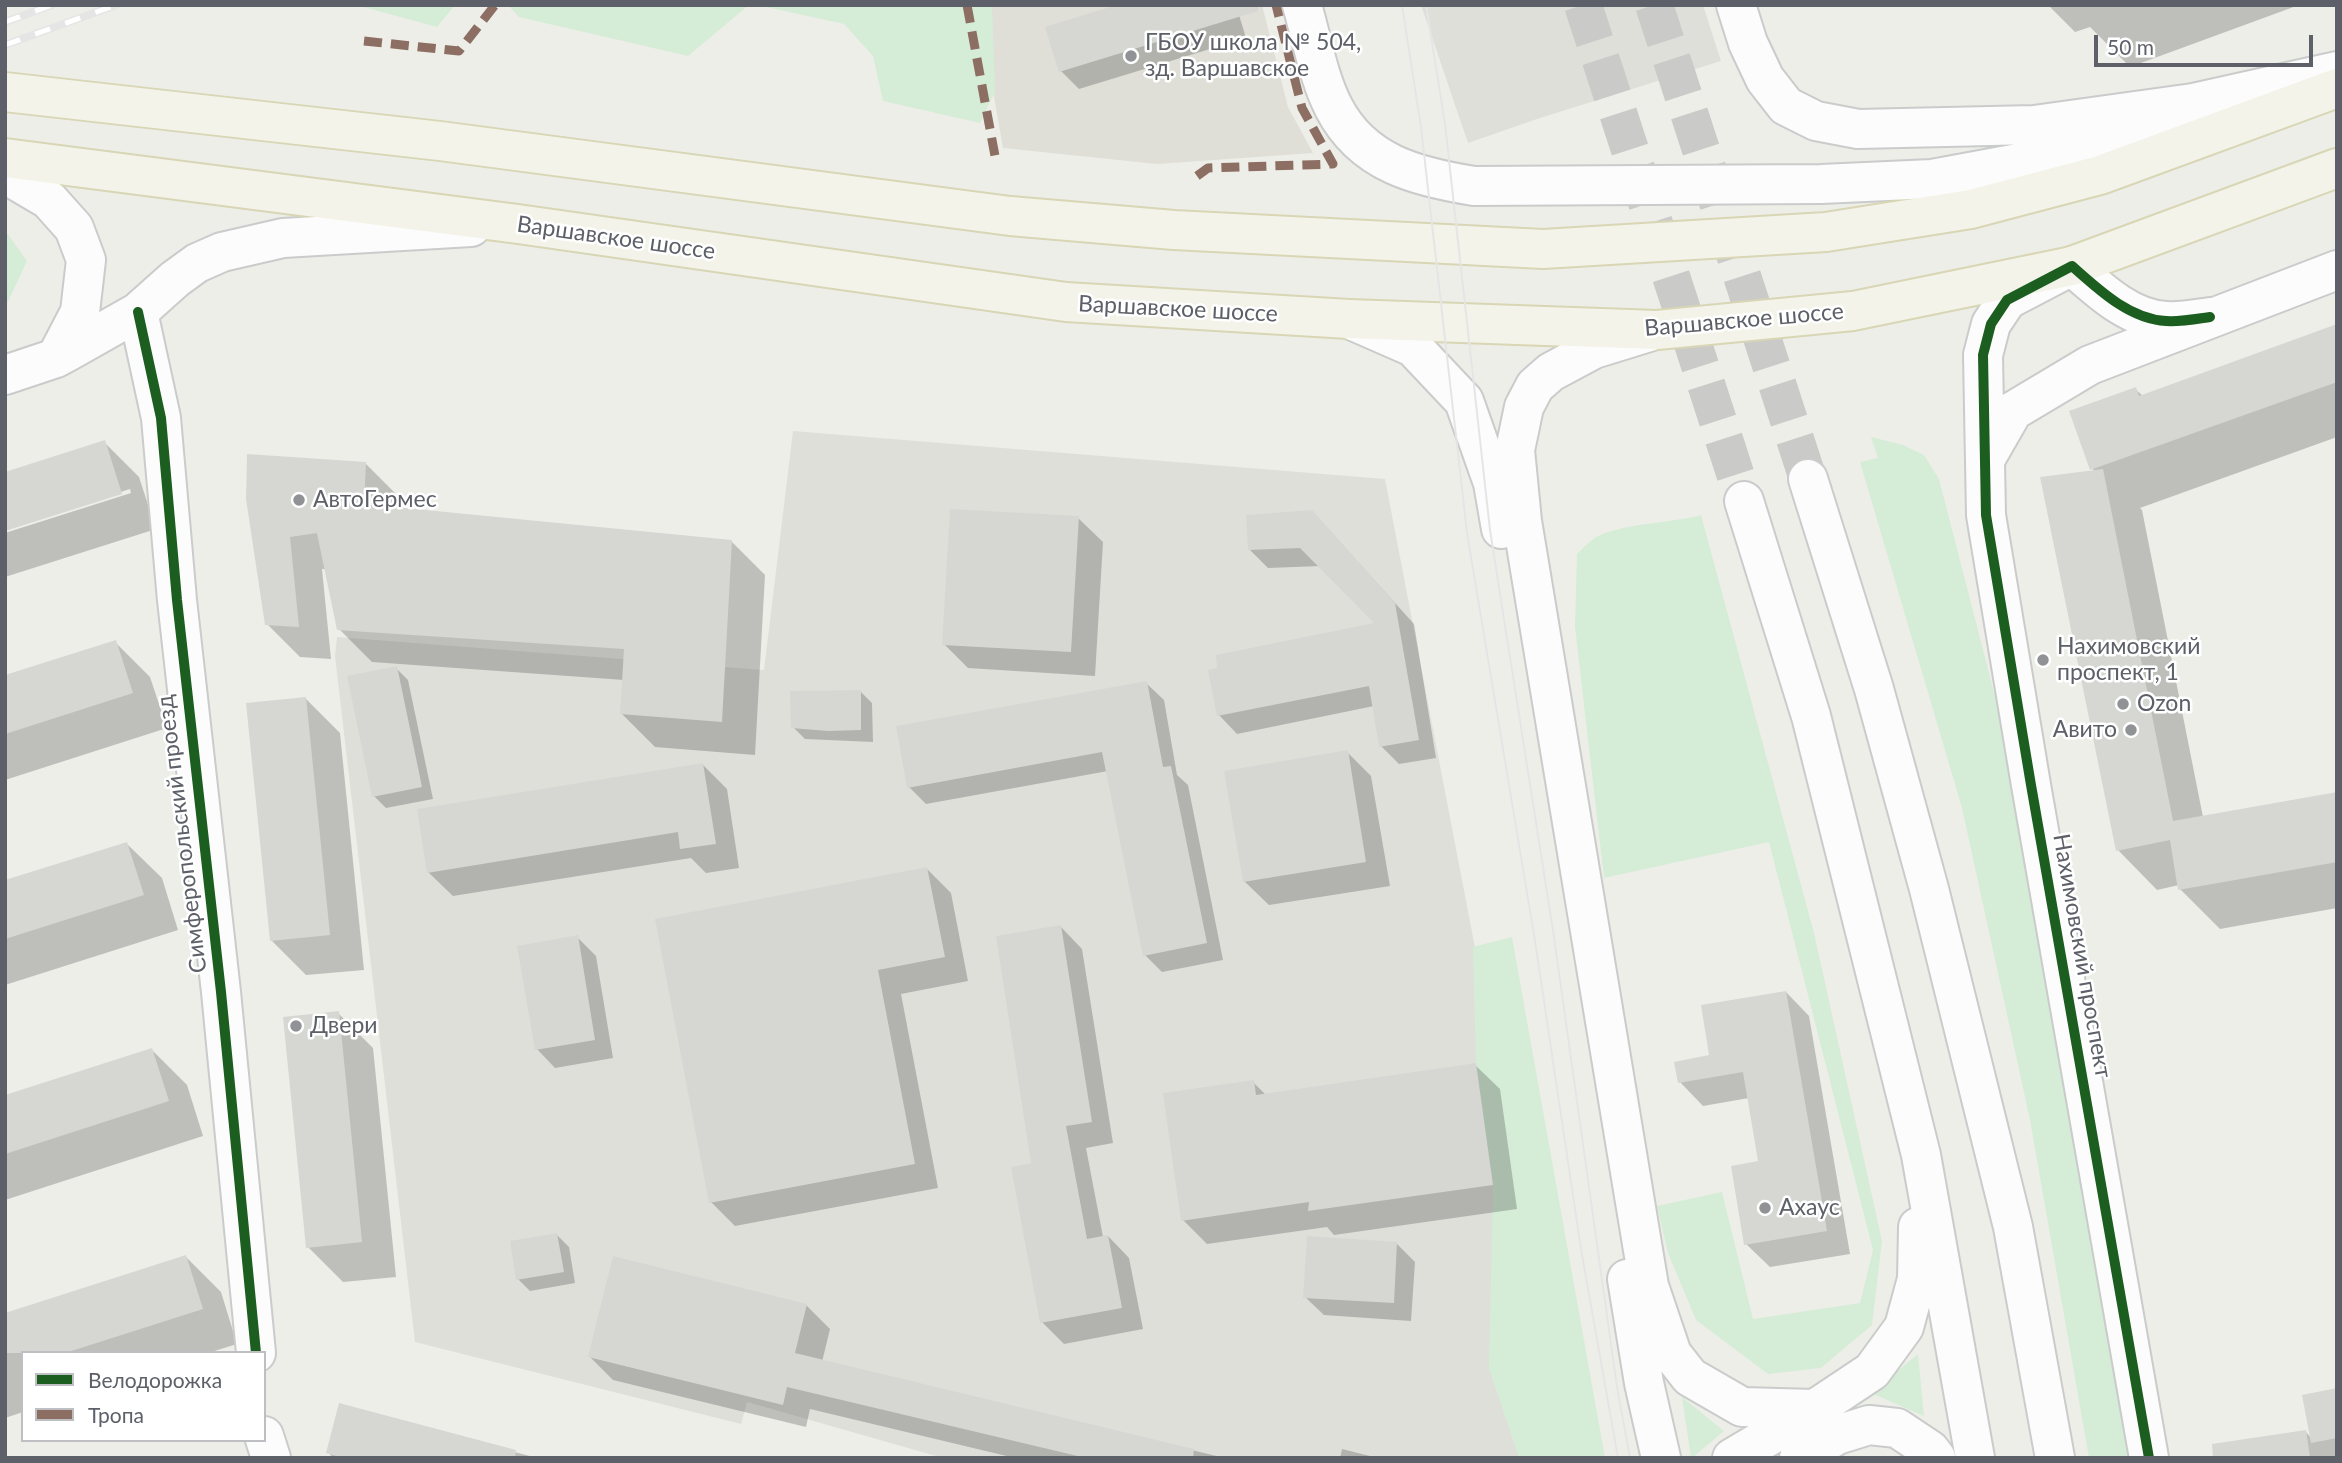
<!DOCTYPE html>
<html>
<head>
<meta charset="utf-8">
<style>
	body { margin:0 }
	#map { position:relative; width:2342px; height:1463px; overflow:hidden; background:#eeeee9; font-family:Lato,sans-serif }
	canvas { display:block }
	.frame { position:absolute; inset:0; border:7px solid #5d6068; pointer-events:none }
	.legend { position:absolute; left:21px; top:1351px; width:245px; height:91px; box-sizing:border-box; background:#fff; border:2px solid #bebfc3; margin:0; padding:9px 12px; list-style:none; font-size:21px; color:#5d6068 }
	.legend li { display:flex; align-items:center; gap:14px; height:35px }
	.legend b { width:35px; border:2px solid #bebfc3 }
	.scale { position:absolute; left:2094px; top:35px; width:219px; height:32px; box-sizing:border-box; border:4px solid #5d6068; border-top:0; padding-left:9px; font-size:21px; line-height:24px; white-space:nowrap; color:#5d6068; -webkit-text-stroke:5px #fff; paint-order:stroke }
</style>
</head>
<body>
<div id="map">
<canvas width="2342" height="1463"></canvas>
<div class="frame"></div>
<ul class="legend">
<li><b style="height:9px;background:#1b5e20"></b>Велодорожка</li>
<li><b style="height:9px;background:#8d6e63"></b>Тропа</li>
</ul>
<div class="scale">50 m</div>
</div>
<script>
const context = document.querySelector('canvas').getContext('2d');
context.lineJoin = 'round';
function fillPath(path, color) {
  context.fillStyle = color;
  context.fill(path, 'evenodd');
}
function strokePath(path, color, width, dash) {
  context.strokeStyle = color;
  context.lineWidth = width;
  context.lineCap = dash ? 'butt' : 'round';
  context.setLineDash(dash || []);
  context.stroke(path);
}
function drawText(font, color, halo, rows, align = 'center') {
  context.font = font + ' Lato,sans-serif';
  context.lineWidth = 5;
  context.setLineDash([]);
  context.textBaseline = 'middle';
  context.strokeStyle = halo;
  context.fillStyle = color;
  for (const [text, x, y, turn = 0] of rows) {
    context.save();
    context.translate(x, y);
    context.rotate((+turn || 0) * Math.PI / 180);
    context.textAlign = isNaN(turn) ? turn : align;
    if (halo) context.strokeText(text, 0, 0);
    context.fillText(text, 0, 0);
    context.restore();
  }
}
fillPath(new Path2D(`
	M 1421,5 L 1703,5 L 1721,61 L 1537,119 L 1468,143 Z
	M 793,431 L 1385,479 L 1573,1458 L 943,1458 L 747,1402 L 741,1424 L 415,1342 L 335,656 L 337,637 L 764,670 Z`), '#dfdfda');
fillPath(new Path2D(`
	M 978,5 L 1262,5 L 1288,107 L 1313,153 L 1157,164 L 1003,148 Z`), '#dfdfd7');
fillPath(new Path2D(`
	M 356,5 L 455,5 L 437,27 Z
	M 508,5 L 749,5 L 688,56 L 519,17 Z
	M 757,5 L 992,5 L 995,92 L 980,123 L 883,101 L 873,56 L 844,24 Z
	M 5,230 L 27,261 L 5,308 Z
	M 1871,437 L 1903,445 L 1924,455 L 1939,479 L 2007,743 L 2132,1458 L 2089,1458 L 2030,1120 L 1962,808 L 1860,462 L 1878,458 Z
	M 1701,515 L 1814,933 L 1882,1241 L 1872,1325 L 1821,1368 L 1768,1374 L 1696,1320 L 1668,1253 L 1657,1206 L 1722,1192 L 1753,1319 L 1860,1303 L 1873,1250 L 1769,842 L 1604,878 L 1575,627 L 1577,554 C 1583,548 1591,540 1598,536 C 1630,522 1668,524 1701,515 Z
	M 1512,937 L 1605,1458 L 1519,1458 L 1489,1369 L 1493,1185 L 1476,1063 L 1473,947 Z
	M 1918,1354 L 1924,1416 L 1871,1393 Z
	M 1682,1397 L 1724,1431 L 1692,1458 L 1691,1458 Z`), '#d5ecd7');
fillPath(new Path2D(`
	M 1236,5 L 1246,38 L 1079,89 L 1061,71 Z
	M 2048,5 L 2299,5 L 2130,67 L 2090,27 L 2075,32 Z
	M 2337,326 L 2337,437 L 2140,508 L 2142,510 L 2203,817 L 2337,794 L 2337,908 L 2220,929 L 2180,889 L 2179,885 L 2157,890 L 2118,850 L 2094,472 L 2071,412 L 2135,389 L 2143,396 Z
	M 104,442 L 139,477 L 156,529 L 5,577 L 5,533 L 131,493 L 130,489 L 5,529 Z
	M 366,464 L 399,497 L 398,510 L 732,542 L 765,575 L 755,755 L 655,747 L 621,713 L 624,680 L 372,662 L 339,629 L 327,569 L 322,569 L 331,659 L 300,657 L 267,624 L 248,499 Z
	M 1078,518 L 1103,542 L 1095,676 L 968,668 L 944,644 Z
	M 1330,531 L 1414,624 L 1436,758 L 1399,764 L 1381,746 L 1374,706 L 1237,734 L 1219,715 L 1378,624 L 1321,566 L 1268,568 L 1250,550 Z
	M 115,642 L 150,677 L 167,728 L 5,780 L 5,677 Z
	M 396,668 L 408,680 L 433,799 L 386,808 L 374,796 Z
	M 1146,683 L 1164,700 L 1177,775 L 1188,785 L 1223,960 L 1162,972 L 1145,955 L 1108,771 L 926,804 L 909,787 Z
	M 860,691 L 872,703 L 873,742 L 805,739 L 793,727 Z
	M 305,698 L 340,733 L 364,970 L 306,975 L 271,940 Z
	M 1347,752 L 1371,776 L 1390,886 L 1269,905 L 1244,881 Z
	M 703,765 L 727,789 L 739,868 L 706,873 L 691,858 L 453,896 L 428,872 Z
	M 127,844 L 162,878 L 178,930 L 5,985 L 5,882 Z
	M 927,869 L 951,893 L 968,981 L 901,994 L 938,1188 L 735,1226 L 711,1202 Z
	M 1061,927 L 1082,949 L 1113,1143 L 1086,1148 L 1103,1237 L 1108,1236 L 1129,1258 L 1143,1329 L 1064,1344 L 1042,1322 Z
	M 577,937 L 596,956 L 613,1058 L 555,1068 L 537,1049 Z
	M 1786,992 L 1809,1016 L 1850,1254 L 1770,1267 L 1746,1244 L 1760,1163 L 1749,1098 L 1703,1106 L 1680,1082 Z
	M 338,1013 L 373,1048 L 396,1277 L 343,1282 L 308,1247 Z
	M 152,1050 L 187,1085 L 203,1136 L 5,1200 L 5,1097 Z
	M 1475,1065 L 1500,1089 L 1517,1209 L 1334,1235 L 1327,1227 L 1207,1244 L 1183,1220 L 1253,1082 L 1266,1095 Z
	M 557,1235 L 569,1247 L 575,1283 L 530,1291 L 518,1279 Z
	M 1396,1243 L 1415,1262 L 1411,1321 L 1324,1315 L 1305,1297 Z
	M 186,1257 L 221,1292 L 237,1344 L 208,1353 L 23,1353 L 23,1412 L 5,1418 L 5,1315 Z
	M 806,1305 L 830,1329 L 822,1362 L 1225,1458 L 1015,1458 L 810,1409 L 806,1427 L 613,1380 L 590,1357 Z
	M 2337,1390 L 2337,1458 L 2251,1458 L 2306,1432 L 2312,1439 Z
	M 341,1405 L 537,1458 L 333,1458 L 328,1452 Z
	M 1342,1449 L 1378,1458 L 1340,1458 Z`), '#0003');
fillPath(new Path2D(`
	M 1117,5 L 1257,5 L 1258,11 L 1059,72 L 1045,27 Z
	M 2337,324 L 2337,382 L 2090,470 L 2069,411 L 2136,387 L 2139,396 Z
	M 105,440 L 122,494 L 5,531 L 5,472 Z
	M 247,454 L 366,462 L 364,504 L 732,540 L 722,722 L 620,714 L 624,649 L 337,630 L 317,533 L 290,537 L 299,627 L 265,625 L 246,499 Z
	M 2103,469 L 2173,821 L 2337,792 L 2337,862 L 2178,890 L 2170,840 L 2116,851 L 2040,477 Z
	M 950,509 L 1079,516 L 1071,652 L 942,645 Z
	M 1312,510 L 1395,603 L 1419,740 L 1379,747 L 1369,686 L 1217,716 L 1208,670 L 1217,668 L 1216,655 L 1374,623 L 1300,548 L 1248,550 L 1246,515 Z
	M 116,640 L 133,693 L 5,734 L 5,675 Z
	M 397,666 L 422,787 L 372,797 L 347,676 Z
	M 1147,681 L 1163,767 L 1171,766 L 1207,943 L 1143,956 L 1102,752 L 907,788 L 896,726 Z
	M 861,690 L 861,730 L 828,731 L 791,728 L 790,691 Z
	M 306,697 L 330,935 L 270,941 L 246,703 Z
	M 1348,750 L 1366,862 L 1243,882 L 1224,771 Z
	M 703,763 L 716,844 L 680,849 L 678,832 L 427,873 L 417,809 Z
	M 127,842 L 144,895 L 5,939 L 5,880 Z
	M 927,867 L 945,957 L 878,970 L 915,1164 L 709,1203 L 655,919 Z
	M 1061,925 L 1092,1122 L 1066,1126 L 1087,1239 L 1108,1235 L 1122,1308 L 1040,1323 L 1011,1167 L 1031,1163 L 996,936 Z
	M 578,935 L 595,1040 L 535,1050 L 517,946 Z
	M 1786,991 L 1827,1231 L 1744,1245 L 1731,1166 L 1758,1161 L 1743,1072 L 1678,1083 L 1674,1062 L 1709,1055 L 1701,1005 Z
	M 339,1011 L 362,1242 L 306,1248 L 283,1017 Z
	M 152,1048 L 169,1101 L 5,1154 L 5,1095 Z
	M 1476,1063 L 1493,1185 L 1308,1211 L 1309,1202 L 1181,1221 L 1163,1093 L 1254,1080 L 1256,1095 Z
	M 557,1233 L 564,1272 L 516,1280 L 510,1241 Z
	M 1307,1236 L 1397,1242 L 1394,1303 L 1303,1298 Z
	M 186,1255 L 203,1309 L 65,1353 L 5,1353 L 5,1313 Z
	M 613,1256 L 807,1304 L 795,1353 L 1194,1449 L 1193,1458 L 1086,1458 L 787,1387 L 783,1405 L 588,1357 Z
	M 2337,1388 L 2337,1438 L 2311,1443 L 2302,1395 Z
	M 339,1403 L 516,1450 L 515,1458 L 344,1458 L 326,1453 Z
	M 2306,1430 L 2310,1458 L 2213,1458 L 2212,1444 Z`), '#d6d6d3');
strokePath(new Path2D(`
	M 1583,5 L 1744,501
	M 1654,5 L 1808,479`), '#cacac9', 38, [38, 19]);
const secondary = new Path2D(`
	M 1302,5 C 1312,39 1318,77 1334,108 C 1363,164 1418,177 1474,186 L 1821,184 L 1932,179 L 2187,132
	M 1736,5 L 1748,43 L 1765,79 L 1786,106 L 1816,121 L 1858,129 L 2034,125 L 2193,103 L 2337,71
	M 5,174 L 49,200 L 74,228 L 86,260 L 80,312 L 56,358
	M 138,312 L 161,418 L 177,600 L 221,992 L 256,1353
	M 1349,319 L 1413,347 L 1464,401 L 1493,483 L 1501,529
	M 1649,332 L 1594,349 L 1551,372 L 1535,386 L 1524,407 L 1515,450 L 1522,521 L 1649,1286 L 1672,1354 L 1690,1377 L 1742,1407 L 1815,1409
	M 5,375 L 56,358 L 69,351 L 138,312 L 175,279 L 197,263 L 222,252 L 283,238 L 471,227
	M 1986,458 L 2013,411 L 2090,365 L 2337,270
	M 1808,479 L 1874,689 L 1929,889 L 2013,1227 L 2055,1458
	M 1744,501 L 1811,716 L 1921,1155 L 1975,1458
	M 1627,1279 L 1644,1383 L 1661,1458
	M 264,1436 L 271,1458
	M 1732,1458 L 1815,1409 L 1872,1371 L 1904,1327 L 1917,1279 L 1918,1227
	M 1799,1458 L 1837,1435 L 1869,1425 L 1897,1428 L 1930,1450 L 1936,1458
	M 2149,1458 L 2031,785 L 1986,515 L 1983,355 L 1991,324 L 2007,300 L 2072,266 C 2098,289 2129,319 2166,321 C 2180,322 2196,319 2210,317`);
const primary = new Path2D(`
	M 5,92 L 440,141 L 1010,216 L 1174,230 L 1543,249 L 1826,232 L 1971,209 L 2100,175 L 2337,88
	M 5,158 L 518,224 L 1066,302 L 1349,319 L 1657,330 L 1853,311 L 2072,266 L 2337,168`);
strokePath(secondary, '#cacbcb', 42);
strokePath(primary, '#d8d6b5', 42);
strokePath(secondary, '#fcfcfc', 38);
strokePath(primary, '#f3f3e9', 38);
strokePath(new Path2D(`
	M 1402,5 L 1421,127 L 1467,533 L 1535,941 L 1581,1249 L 1618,1458
	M 1426,5 L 1445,124 L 1490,530 L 1554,937 L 1617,1387 L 1630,1458`), '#e5e5e5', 2);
const rail = new Path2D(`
	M 5,22 L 52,5
	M 5,45 L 116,5`);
strokePath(rail, '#e5e5e5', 8);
strokePath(rail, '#fff', 5, [16]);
strokePath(new Path2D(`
	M 967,5 L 995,156
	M 364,41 L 459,51 L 495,5
	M 1197,176 L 1208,168 L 1333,164 L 1302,108 L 1276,5`), '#8d6e63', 9, [18, 9]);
strokePath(new Path2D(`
	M 138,312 L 161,418 L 177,600 L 221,992 L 256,1353
	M 2149,1458 L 2031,785 L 1986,515 L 1983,355 L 1991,324 L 2007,300 L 2072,266 C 2098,289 2129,319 2166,321 C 2180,322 2196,319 2210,317`), '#1b5e20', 10);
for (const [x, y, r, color] of [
	[1131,56,7,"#909295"],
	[299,500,7,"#909295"],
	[2043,660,7,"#909295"],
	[2123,704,7,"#909295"],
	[2131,730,7,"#909295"],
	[296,1026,7,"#909295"],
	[1765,1208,7,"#909295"]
]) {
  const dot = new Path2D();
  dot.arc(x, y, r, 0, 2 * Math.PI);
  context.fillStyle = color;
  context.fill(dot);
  strokePath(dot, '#fff', 2.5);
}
drawText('23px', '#5d6068', '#fff', [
	["ГБОУ школа № 504,",1145,43],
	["зд. Варшавское",1145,69],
	["АвтоГермес",313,500],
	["Нахимовский",2057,647],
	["проспект, 1",2057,673],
	["Ozon",2137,704],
	["Авито",2117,730,"right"],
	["Двери",310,1026],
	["Ахаус",1779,1208]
], 'left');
drawText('23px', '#5d6068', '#fff', [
	["Варшавское шоссе",616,238,8],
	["Варшавское шоссе",1178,309,3],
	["Варшавское шоссе",1744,320,-5],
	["Симферопольский проезд",182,834,-97],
	["Нахимовский проспект",2082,956,80]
]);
</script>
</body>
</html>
